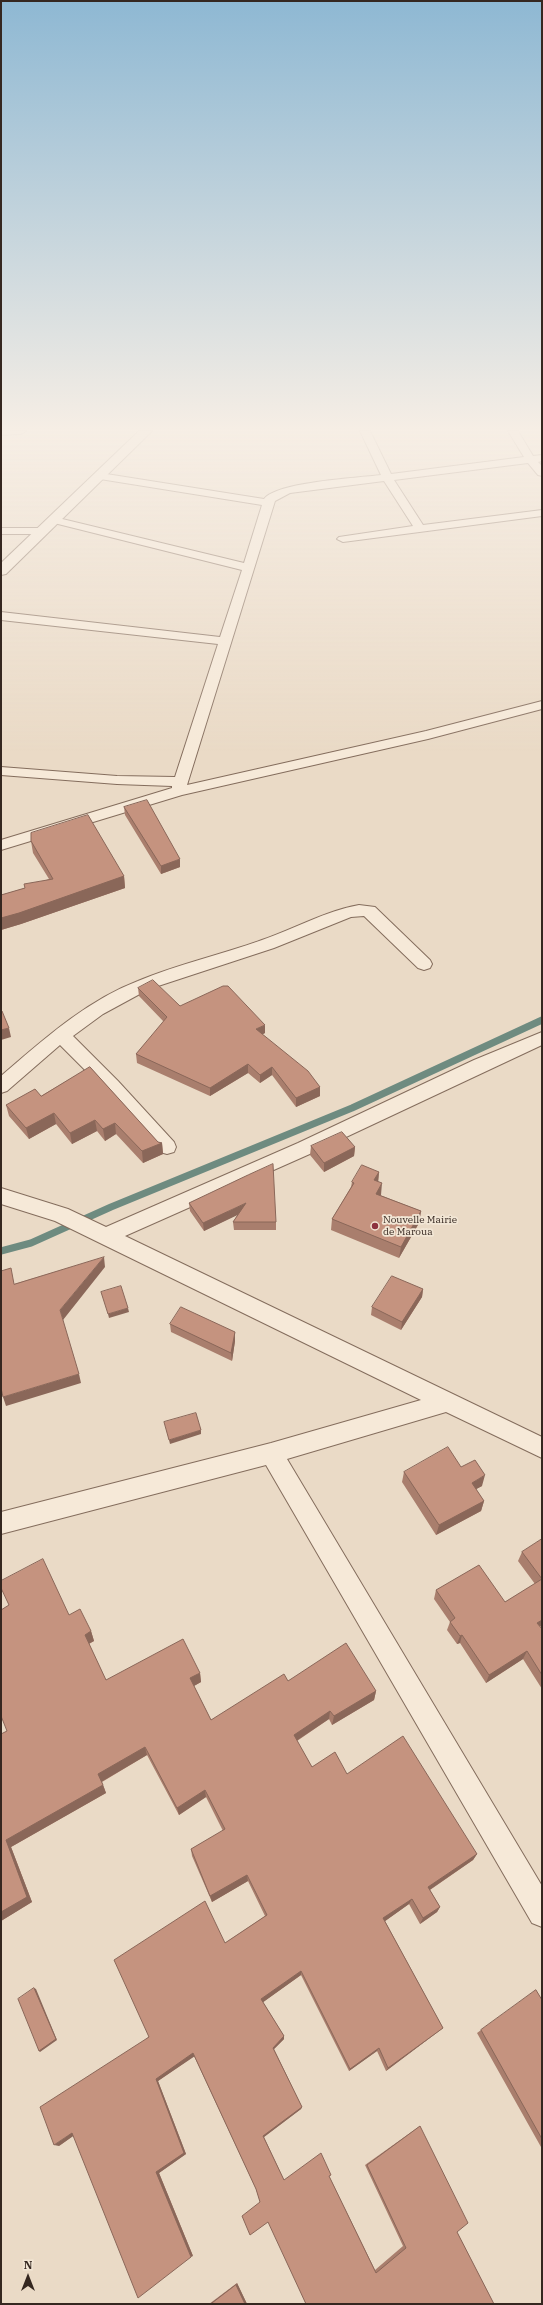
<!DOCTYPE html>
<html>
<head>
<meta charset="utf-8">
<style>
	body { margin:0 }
	#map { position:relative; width:543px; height:2305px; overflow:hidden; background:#eadac6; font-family:"IBM Plex Serif",serif }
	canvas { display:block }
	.frame { position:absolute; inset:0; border:2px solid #352720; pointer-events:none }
	.north { position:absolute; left:8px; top:2257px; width:40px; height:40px; -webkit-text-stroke:3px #f2e6d5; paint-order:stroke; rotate:0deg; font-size:11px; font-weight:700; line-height:16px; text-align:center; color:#352720 }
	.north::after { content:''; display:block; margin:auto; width:14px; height:18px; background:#352720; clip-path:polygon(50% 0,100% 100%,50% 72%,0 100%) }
</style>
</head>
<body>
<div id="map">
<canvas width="543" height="2305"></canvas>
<div class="frame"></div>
<div class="north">N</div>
</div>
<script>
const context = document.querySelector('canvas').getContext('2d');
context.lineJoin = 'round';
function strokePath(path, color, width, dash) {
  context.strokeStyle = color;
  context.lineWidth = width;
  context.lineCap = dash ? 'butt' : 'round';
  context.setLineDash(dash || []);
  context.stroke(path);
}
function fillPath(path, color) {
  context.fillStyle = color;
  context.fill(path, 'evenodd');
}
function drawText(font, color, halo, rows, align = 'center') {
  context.font = font + ' "IBM Plex Serif",serif';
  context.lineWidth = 3.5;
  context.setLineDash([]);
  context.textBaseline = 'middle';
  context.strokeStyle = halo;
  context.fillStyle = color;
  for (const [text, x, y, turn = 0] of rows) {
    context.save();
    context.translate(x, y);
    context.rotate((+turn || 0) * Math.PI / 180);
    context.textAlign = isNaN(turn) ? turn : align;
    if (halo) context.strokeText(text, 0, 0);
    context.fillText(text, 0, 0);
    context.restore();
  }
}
strokePath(new Path2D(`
	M 1,1251 L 31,1243 L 111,1207 L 352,1108 L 542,1020`), '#6e8b80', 7);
const minor = new Path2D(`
	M 1,431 L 26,431 L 21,434 L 1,435 Z
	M 360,431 L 370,431 L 391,474 L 524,457 L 508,431 L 518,431 L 533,456 L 542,455 L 542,461 L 538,462 L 542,466 L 542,476 L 538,475 L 528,463 L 394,480 L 423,525 L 542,510 L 542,516 L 343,542 L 337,539 L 339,537 L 413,526 L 384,481 L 290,493 L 275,501 L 187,785 L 426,731 L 542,701 L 542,709 L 428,739 L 182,795 L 1,850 L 1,840 L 172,788 L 172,786 L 117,784 L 1,775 L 1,767 L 117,776 L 175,777 L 218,644 L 1,620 L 1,612 L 220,637 L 242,570 L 50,522 L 48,520 L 50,518 L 54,517 L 244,563 L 262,505 L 100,479 L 95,476 L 100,473 L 264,499 C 277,482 357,478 381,475 Z
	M 1,528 L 42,528 L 48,531 L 42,534 L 1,534 Z
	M 359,905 L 375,907 L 430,960 L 432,964 L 430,968 L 424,970 L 418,968 L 364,916 L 351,917 L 274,948 L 149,989 L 103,1014 L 73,1036 L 118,1081 L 174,1142 L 176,1147 L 174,1152 L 167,1154 L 160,1152 L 106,1091 L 60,1045 L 7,1091 L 1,1093 L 1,1076 C 43,1040 86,1001 138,981 C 178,964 221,955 262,940 C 294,929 325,911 359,905 Z
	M 542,1032 L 542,1045 L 312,1153 L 125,1236 L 542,1437 L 542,1458 L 446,1412 L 287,1459 L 542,1886 L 542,1927 L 532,1923 L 266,1465 L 1,1534 L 1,1512 L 271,1443 L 421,1400 L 55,1221 L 1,1204 L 1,1188 L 68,1209 L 106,1227 L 298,1143 L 474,1060 Z`);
const tertiary = new Path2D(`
	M 139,431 L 152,431 L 6,574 L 1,575 L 1,563 Z`);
strokePath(minor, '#846d5d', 2);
strokePath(tertiary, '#846d5d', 2);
fillPath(minor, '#f6e9d8');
fillPath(tertiary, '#f6e9d8');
fillPath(new Path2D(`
	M 124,807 L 180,867 L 161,874 L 125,815 Z
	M 31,841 L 124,876 L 125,888 L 21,924 L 1,930 L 1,895 L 25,888 L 49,879 L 33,853 Z
	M 138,988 L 180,1006 L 265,1033 L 262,1034 L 320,1087 L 320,1096 L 296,1107 L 272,1075 L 260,1083 L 248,1073 L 210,1096 L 137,1063 L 136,1054 L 164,1022 L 139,996 Z
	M 90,1067 L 158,1142 L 162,1143 L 163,1154 L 143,1163 L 116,1134 L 105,1141 L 97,1131 L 72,1144 L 56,1124 L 29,1139 L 9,1116 L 6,1105 L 41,1096 Z
	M 311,1146 L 355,1147 L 354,1156 L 324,1172 L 310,1155 Z
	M 379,1172 L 378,1182 L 380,1195 L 421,1211 L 419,1223 L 399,1258 L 331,1230 L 332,1219 L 351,1187 L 352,1182 Z
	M 189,1203 L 276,1222 L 276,1230 L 234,1230 L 233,1222 L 238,1214 L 204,1231 L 190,1211 Z
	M 423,1289 L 422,1297 L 401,1330 L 371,1315 L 372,1307 Z
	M 170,1324 L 235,1332 L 235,1341 L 232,1361 L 171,1332 Z
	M 461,1467 L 482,1486 L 476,1489 L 484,1501 L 481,1511 L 436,1535 L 402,1482 L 404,1472 Z
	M 542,1539 L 542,1625 L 540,1627 L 542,1629 L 542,1689 L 523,1659 L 486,1683 L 460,1643 L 457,1644 L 447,1630 L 450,1622 L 434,1599 L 436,1590 L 505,1602 L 535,1584 L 518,1561 L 522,1552 Z
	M 69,1615 L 91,1631 L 94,1641 L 89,1644 L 106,1680 L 200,1673 L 201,1682 L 194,1686 L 211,1720 L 288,1681 L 376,1691 L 374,1700 L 332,1725 L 329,1719 L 297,1741 L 312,1767 L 347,1774 L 477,1854 L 473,1860 L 430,1890 L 440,1907 L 437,1912 L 420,1924 L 409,1904 L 385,1921 L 443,2028 L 439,2031 L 386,2071 L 377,2051 L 349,2071 L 301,1975 L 263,2002 L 284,2036 L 284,2039 L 274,2049 L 302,2107 L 301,2109 L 264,2137 L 284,2180 L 329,2176 L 375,2270 L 403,2246 L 365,2165 L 417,2128 L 420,2126 L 457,2232 L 494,2304 L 306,2304 L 260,2202 L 256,2189 L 194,2056 L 158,2081 L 186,2154 L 159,2173 L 193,2256 L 73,2136 L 59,2146 L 225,1943 L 265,1916 L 248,1881 L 212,1902 L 192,1856 L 191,1849 L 223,1831 L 206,1797 L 179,1815 L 147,1755 L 102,1782 L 106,1793 L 11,1847 L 32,1902 L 1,1921 L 7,1731 Z
	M 536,1990 L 542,2000 L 542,2147 L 541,2147 L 477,2033 Z
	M 237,2283 L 247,2304 L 209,2304 Z`), '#a97e6d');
fillPath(new Path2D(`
	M 180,859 L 180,867 L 161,874 L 161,866 Z
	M 124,876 L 125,888 L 21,924 L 1,930 L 1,918 Z
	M 265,1025 L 265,1033 L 256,1038 L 256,1029 Z
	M 9,1028 L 11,1037 L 1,1040 L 1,1030 Z
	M 248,1064 L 248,1073 L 210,1096 L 210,1088 Z
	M 272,1067 L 272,1075 L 260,1083 L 260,1075 Z
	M 320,1087 L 320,1096 L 296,1107 L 296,1098 Z
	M 54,1113 L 56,1124 L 29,1139 L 26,1128 Z
	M 95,1120 L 97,1131 L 72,1144 L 70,1133 Z
	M 115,1123 L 116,1134 L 105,1141 L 103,1129 Z
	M 162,1143 L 163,1154 L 143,1163 L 142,1151 Z
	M 355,1147 L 354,1156 L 324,1172 L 324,1163 Z
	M 379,1172 L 378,1183 L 374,1180 Z
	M 382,1183 L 381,1195 L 375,1205 L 376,1194 Z
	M 246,1203 L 246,1211 L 204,1231 L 203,1223 Z
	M 421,1211 L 419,1223 L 399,1258 L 401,1247 Z
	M 104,1257 L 105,1267 L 63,1320 L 60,1310 Z
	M 423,1289 L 422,1297 L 401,1330 L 402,1322 Z
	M 128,1308 L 129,1312 L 109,1318 L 108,1314 Z
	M 235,1332 L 235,1341 L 232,1361 L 231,1353 Z
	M 79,1374 L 81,1383 L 6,1406 L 3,1397 Z
	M 201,1430 L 201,1434 L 170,1444 L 169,1440 Z
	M 485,1475 L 482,1486 L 469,1493 L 472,1483 Z
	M 484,1501 L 481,1511 L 436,1535 L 439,1525 Z
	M 542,1620 L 542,1625 L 533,1631 L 537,1623 Z
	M 91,1631 L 94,1641 L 88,1644 L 85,1635 Z
	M 462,1635 L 460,1643 L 457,1644 L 460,1636 Z
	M 527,1651 L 523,1659 L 486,1683 L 489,1675 Z
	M 200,1673 L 201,1682 L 192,1687 L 190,1678 Z
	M 376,1691 L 374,1700 L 332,1725 L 334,1716 Z
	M 330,1711 L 329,1719 L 293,1743 L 294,1735 Z
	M 145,1747 L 147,1755 L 101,1782 L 98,1774 Z
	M 103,1785 L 106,1793 L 11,1847 L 32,1902 L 1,1921 L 1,1912 L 6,1840 Z
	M 205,1790 L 206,1797 L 179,1815 L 177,1808 Z
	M 477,1854 L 473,1860 L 425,1893 L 428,1887 Z
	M 247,1875 L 248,1881 L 212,1902 L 210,1896 Z
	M 412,1899 L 409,1904 L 381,1924 L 383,1918 Z
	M 440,1907 L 437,1912 L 420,1924 L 423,1918 Z
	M 301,1971 L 301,1975 L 262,2003 L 261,1999 Z
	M 34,1988 L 36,1989 L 57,2040 L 40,2052 L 39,2051 Z
	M 443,2028 L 439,2031 L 386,2071 L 388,2068 Z
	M 284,2036 L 284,2039 L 273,2050 L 273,2048 Z
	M 379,2048 L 377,2051 L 349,2071 L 350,2069 Z
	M 193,2053 L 195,2056 L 158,2081 L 186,2154 L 159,2173 L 193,2256 L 191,2257 L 156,2172 L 156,2079 Z
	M 302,2107 L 301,2109 L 264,2137 L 263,2136 Z
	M 72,2133 L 76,2134 L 59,2146 L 54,2145 Z
	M 237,2283 L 247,2304 L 245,2304 L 236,2285 Z`), '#8a6759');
const building = new Path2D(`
	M 147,800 L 180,859 L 161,866 L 124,807 Z
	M 88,815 L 124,876 L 19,913 L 1,918 L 1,895 L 25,888 L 24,884 L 53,879 L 31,841 L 31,833 Z
	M 153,980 L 180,1006 L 223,986 L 228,986 L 265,1025 L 256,1029 L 308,1071 L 320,1087 L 296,1098 L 272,1067 L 260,1075 L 248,1064 L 210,1088 L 136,1054 L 167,1017 L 138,988 Z
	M 1,1011 L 2,1011 L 9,1028 L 1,1030 Z
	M 90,1067 L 158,1142 L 162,1143 L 142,1151 L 115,1123 L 103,1129 L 95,1120 L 70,1133 L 54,1113 L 26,1128 L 6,1105 L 35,1089 L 41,1096 Z
	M 342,1132 L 355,1147 L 324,1163 L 311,1146 Z
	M 273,1164 L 276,1222 L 233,1222 L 246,1203 L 203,1223 L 189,1203 L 248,1175 Z
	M 362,1165 L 379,1172 L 374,1180 L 382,1183 L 376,1194 L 421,1211 L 401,1247 L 332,1219 L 354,1183 L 352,1182 Z
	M 104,1257 L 60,1310 L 79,1374 L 3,1397 L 1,1388 L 1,1271 L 11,1268 L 14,1284 Z
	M 392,1276 L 423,1289 L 402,1322 L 372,1307 Z
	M 121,1286 L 128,1308 L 108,1314 L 101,1292 Z
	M 181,1307 L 235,1332 L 231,1353 L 170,1324 Z
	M 196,1413 L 201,1430 L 169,1440 L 164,1422 Z
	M 448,1447 L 461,1467 L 475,1460 L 485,1475 L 472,1483 L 484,1501 L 439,1525 L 404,1472 Z
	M 542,1539 L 542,1620 L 537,1623 L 542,1629 L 542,1675 L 527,1651 L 489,1675 L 462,1635 L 460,1636 L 450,1622 L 455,1618 L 436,1590 L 479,1565 L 505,1602 L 542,1579 L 522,1552 Z
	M 43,1559 L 69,1615 L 80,1609 L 91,1631 L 85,1635 L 106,1680 L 183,1639 L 200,1673 L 190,1678 L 211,1720 L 284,1674 L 288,1681 L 346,1643 L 376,1691 L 334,1716 L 330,1711 L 294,1735 L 312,1767 L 335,1752 L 347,1774 L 403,1736 L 477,1854 L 428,1887 L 440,1907 L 423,1918 L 412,1899 L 383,1918 L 443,2028 L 388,2068 L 379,2048 L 350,2069 L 301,1971 L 261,1999 L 284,2036 L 273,2048 L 302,2107 L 263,2136 L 284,2180 L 321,2153 L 331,2175 L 329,2176 L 376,2273 L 406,2248 L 367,2165 L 420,2126 L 468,2223 L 457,2232 L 494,2304 L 306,2304 L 268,2222 L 250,2235 L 242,2216 L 260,2202 L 256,2189 L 193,2053 L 156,2079 L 184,2153 L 156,2172 L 191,2257 L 138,2298 L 72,2133 L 54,2145 L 40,2107 L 149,2037 L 114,1960 L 205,1901 L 225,1943 L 267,1915 L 247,1875 L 210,1896 L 191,1849 L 225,1829 L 205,1790 L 177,1808 L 145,1747 L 98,1774 L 103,1785 L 6,1840 L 27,1897 L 1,1912 L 1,1734 L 7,1731 L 1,1716 L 1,1610 L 9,1605 L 1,1588 L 1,1581 Z
	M 34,1988 L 56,2039 L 39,2051 L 18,1999 Z
	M 536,1990 L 542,2000 L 542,2139 L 481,2030 Z
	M 236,2285 L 245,2304 L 211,2304 Z`);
fillPath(building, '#c5937f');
strokePath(building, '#8a6759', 1);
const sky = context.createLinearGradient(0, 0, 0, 754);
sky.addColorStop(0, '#8eb8d3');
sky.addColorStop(0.57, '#f6eee5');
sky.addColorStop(1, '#f6eee500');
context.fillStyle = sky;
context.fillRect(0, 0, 543, 754);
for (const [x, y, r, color] of [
	[375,1226,4,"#8d333f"]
]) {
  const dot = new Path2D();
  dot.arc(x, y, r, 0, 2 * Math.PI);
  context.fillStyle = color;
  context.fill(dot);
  strokePath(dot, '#f2e6d5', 1.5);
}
drawText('10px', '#352720', '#f2e6d5', [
	["Nouvelle Mairie",383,1220],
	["de Maroua",383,1232]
], 'left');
</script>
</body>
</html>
